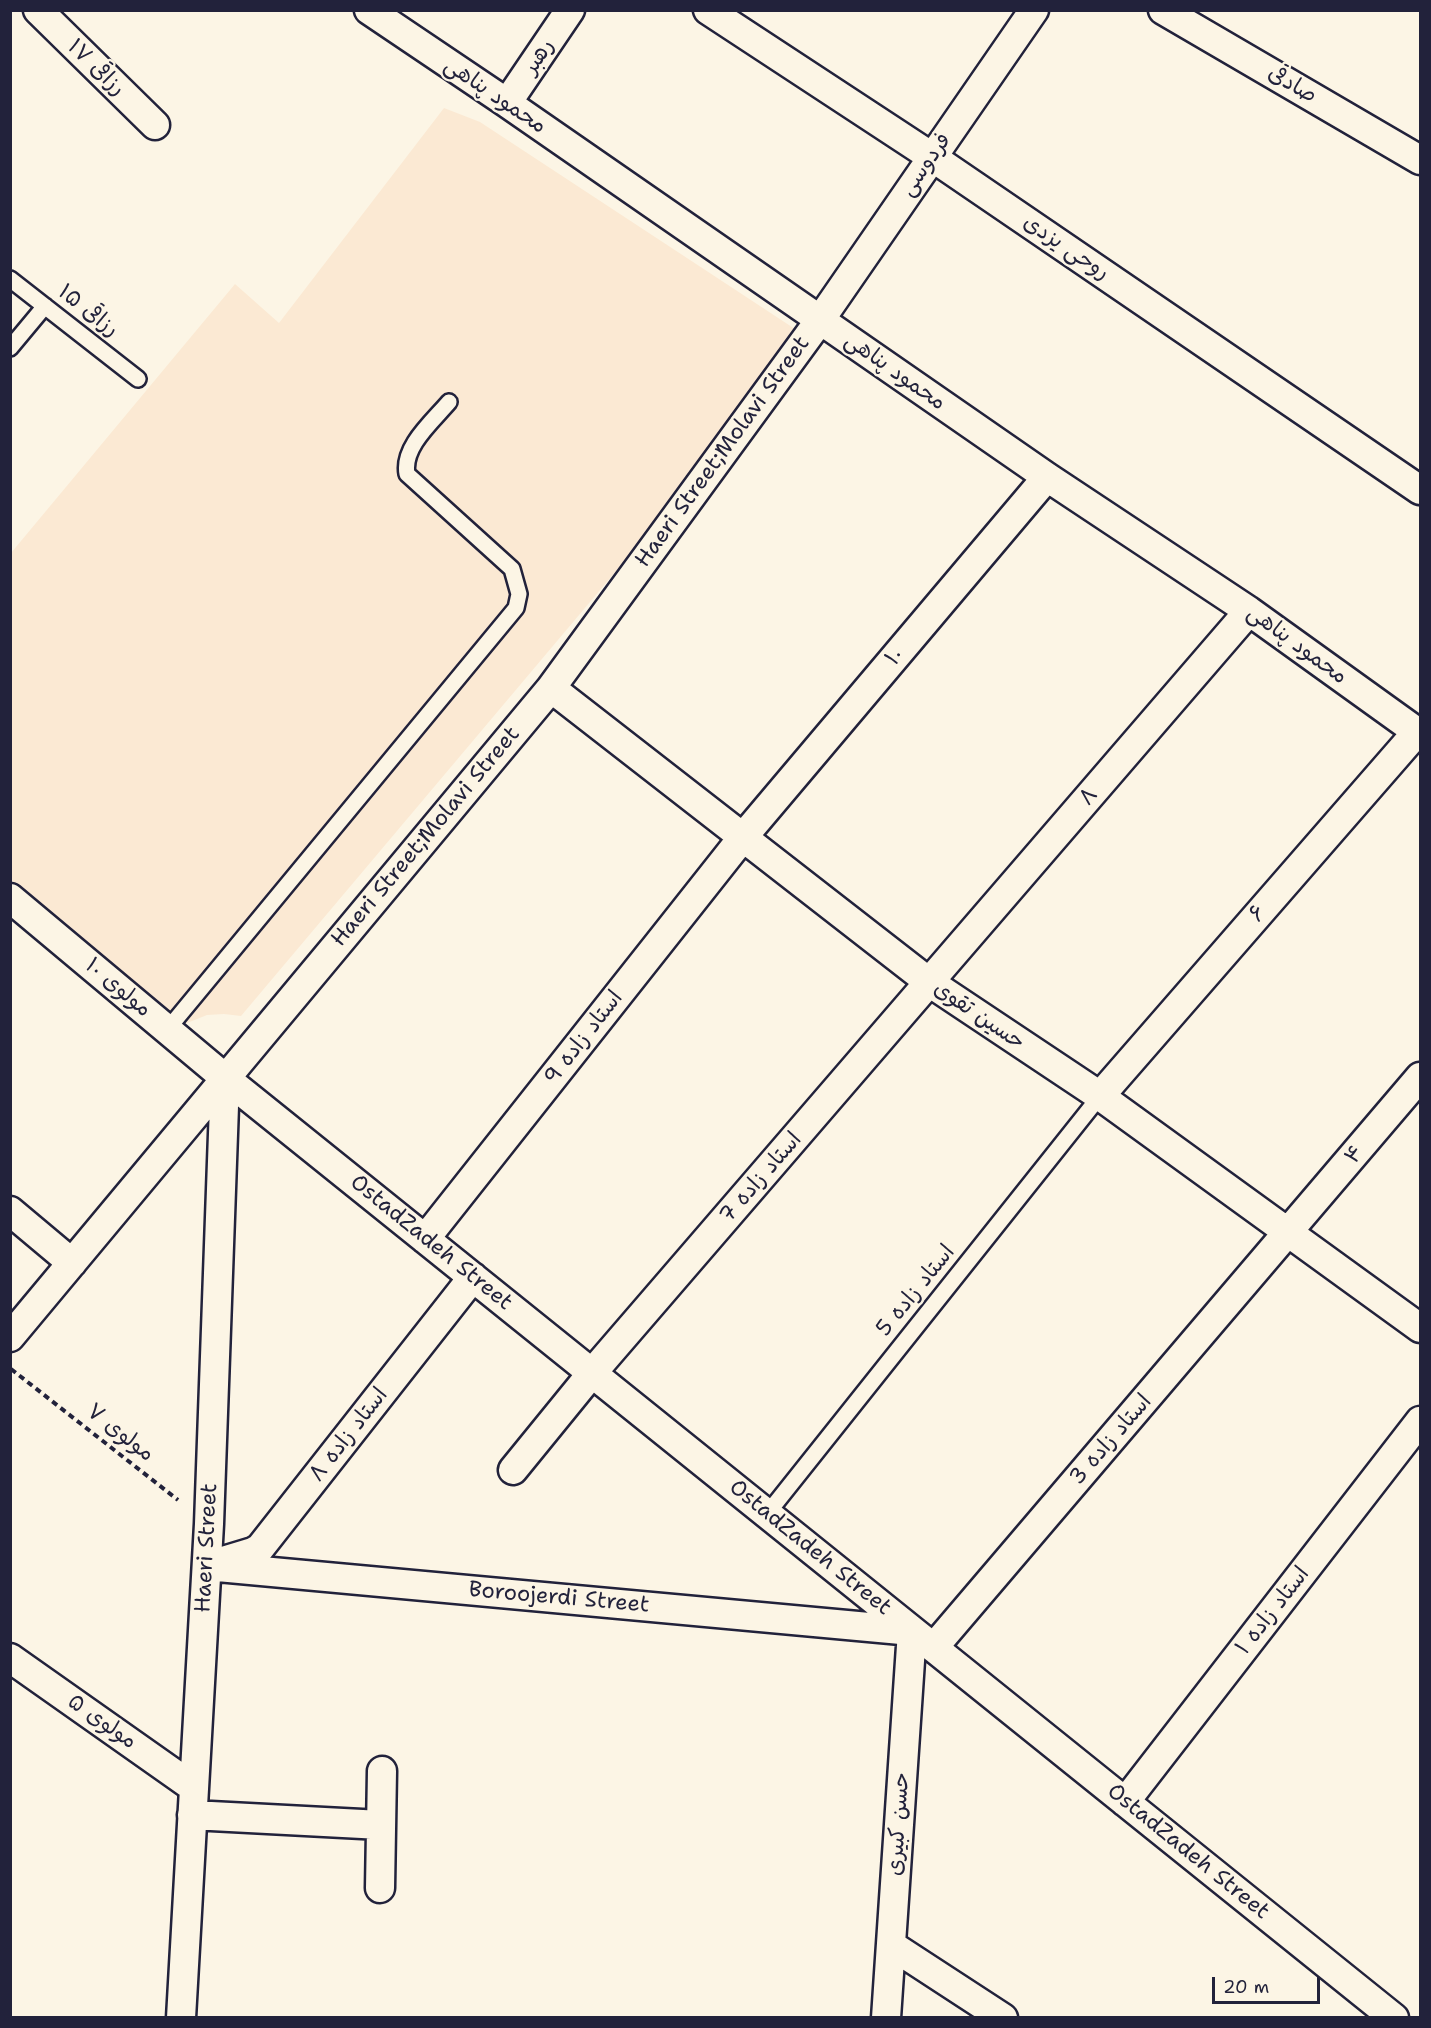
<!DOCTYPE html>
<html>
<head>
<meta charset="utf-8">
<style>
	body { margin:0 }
	#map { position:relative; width:1431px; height:2028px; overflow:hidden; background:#fcf5e5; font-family:"Shantell Sans",sans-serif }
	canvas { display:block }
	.frame { position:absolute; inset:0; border:12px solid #22223b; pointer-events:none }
	.scale { position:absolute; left:1212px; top:1977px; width:108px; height:27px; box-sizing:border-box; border:3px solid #22223b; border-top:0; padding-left:8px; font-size:18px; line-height:21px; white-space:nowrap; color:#22223b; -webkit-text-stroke:4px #fcf5e5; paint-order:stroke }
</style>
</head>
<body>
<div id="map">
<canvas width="1431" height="2028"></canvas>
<div class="frame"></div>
<div class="scale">20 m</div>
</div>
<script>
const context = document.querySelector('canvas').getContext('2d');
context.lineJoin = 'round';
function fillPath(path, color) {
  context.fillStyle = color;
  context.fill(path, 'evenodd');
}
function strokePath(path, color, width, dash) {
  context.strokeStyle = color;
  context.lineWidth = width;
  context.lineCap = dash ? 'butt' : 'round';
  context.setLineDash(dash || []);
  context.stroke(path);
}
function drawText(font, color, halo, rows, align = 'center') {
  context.font = font + ' "Shantell Sans","Playpen Sans Arabic",sans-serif';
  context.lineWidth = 4.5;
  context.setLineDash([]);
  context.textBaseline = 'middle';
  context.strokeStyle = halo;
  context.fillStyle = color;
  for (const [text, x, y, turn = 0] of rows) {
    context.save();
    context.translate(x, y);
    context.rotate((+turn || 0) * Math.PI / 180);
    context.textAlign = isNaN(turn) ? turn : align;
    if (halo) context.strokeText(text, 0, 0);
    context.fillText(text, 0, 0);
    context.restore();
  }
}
fillPath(new Path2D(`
	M 444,108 L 480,122 L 795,329 L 799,354 L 241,1016 L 224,1014 L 207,1015 L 177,1027 L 11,880 L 11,553 L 235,284 L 279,323 Z`), '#fbe9d3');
const lane = new Path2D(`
	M 10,279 L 138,379
	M 10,348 L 45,306
	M 167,1030 L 516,608 L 519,594 L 512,569 L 407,474 C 402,447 432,422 449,402
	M 767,1514 L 1100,1096`);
const street = new Path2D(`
	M 38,10 L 155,125
	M 369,10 L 507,103 L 1047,477 L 1249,611 L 1420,734
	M 708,10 L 932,157 L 1420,490
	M 1163,10 L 1420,160
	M 507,103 L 570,10
	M 551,688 L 929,982 L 1100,1096 L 1420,1328
	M 10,898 L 225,1078 L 1394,2018
	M 1100,1096 L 1417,732
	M 10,1211 L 72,1263
	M 425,1239 L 743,837 L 1047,477
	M 10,1337 L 551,688 L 820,320 L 1034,10
	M 513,1470 L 592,1373 L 1249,611
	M 220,1562 L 253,1552 L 260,1548 L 473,1277
	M 207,1566 L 912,1631 L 886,2018
	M 934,1647 L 1420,1077
	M 10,1658 L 193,1787
	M 1125,1802 L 1420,1421
	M 192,1815 L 381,1825
	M 380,1888 L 382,1771
	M 891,1945 L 1003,2018
	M 181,2018 L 209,1524 L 225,1078`);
strokePath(lane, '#22223b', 20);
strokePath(street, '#22223b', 33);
strokePath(new Path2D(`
	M 11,1369 L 178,1500`), '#22223b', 4, [6, 4.5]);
strokePath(lane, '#fcf5e5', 15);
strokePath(street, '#fcf5e5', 28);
drawText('22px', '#22223b', '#fcf5e5', [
	["رهبر",539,57,-56],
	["رزاقی ۱۷",96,68,44],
	["صادقی",1292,85,30],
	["محمود پناهی",495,96,34],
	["فردوسی",926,165,-55],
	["روحی یزدی",1066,248,34],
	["رزاقی ۱۵",88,311,38],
	["محمود پناهی",895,372,35],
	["Haeri Street;Molavi Street",723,452,-54],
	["محمود پناهی",1297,645,36],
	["۱۰",895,657,-50],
	["۸",1089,797,-49],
	["Haeri Street;Molavi Street",426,837,-50],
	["۶",1258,914,-49],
	["مولوی ۱۰",118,988,40],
	["حسین تقوی",979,1016,34],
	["استاد زاده 9",584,1038,-52],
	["۴",1355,1155,-50],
	["استاد زاده 7",761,1178,-49],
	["OstadZadeh Street",431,1243,39],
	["استاد زاده 5",916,1291,-51],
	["مولوی ۷",120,1433,38],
	["استاد زاده ۸",349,1435,-52],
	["استاد زاده 3",1111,1440,-49],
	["Haeri Street",207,1548,-87],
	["OstadZadeh Street",810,1548,39],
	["Boroojerdi Street",559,1598,5],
	["استاد زاده ۱",1273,1611,-52],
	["مولوی ۵",102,1722,35],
	["حسن کبیری",899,1824,-86],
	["OstadZadeh Street",1188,1852,39]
]);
</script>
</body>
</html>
